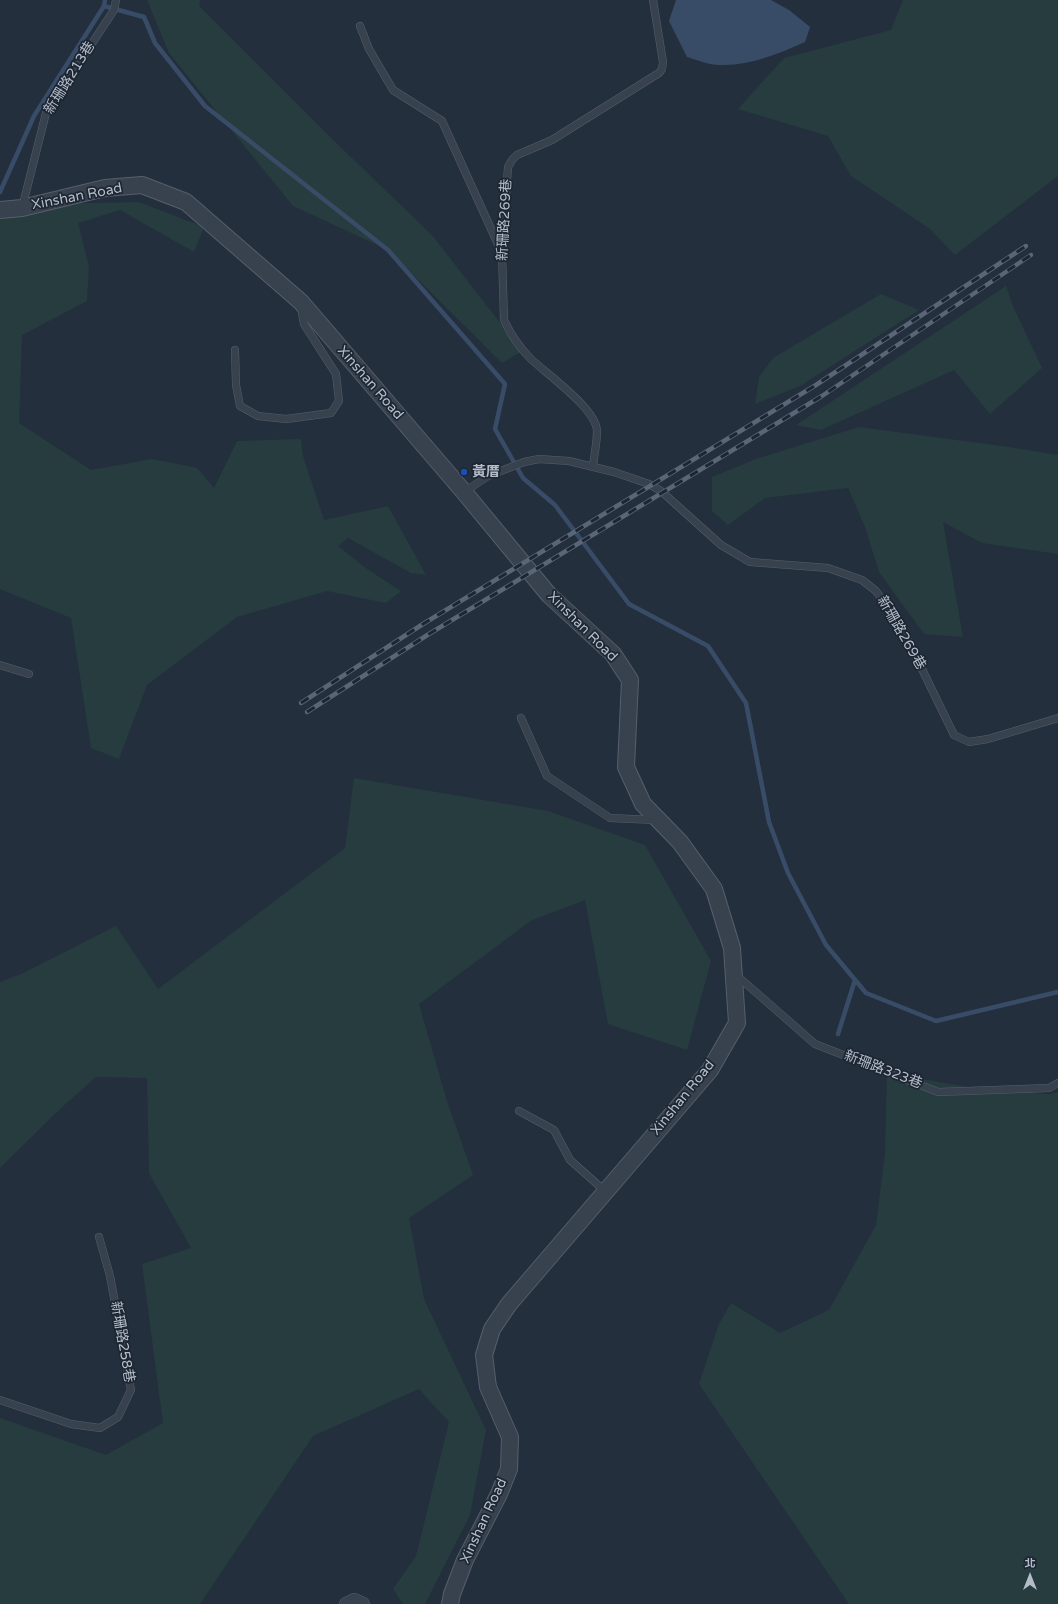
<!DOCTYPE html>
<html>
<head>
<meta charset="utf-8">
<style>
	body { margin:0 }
	#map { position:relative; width:1058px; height:1604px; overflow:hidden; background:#242f3e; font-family:"Varela Round","Noto Sans TC",sans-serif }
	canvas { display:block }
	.north { position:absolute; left:1010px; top:1556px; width:40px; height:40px; -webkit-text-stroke:3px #1d2633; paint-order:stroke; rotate:0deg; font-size:11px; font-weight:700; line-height:16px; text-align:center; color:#b4bcc9 }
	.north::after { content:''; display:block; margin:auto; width:14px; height:18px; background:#b4bcc9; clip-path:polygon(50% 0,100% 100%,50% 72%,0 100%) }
</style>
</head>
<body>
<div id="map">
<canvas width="1058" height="1604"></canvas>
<div class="north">北</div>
</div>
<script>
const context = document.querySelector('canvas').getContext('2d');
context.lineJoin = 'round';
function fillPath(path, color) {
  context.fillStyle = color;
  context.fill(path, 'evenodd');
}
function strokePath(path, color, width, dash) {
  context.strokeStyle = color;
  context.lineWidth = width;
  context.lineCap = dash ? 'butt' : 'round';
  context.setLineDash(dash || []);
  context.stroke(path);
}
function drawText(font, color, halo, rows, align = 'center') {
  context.font = font + ' "Varela Round","Noto Sans TC",sans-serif';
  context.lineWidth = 3.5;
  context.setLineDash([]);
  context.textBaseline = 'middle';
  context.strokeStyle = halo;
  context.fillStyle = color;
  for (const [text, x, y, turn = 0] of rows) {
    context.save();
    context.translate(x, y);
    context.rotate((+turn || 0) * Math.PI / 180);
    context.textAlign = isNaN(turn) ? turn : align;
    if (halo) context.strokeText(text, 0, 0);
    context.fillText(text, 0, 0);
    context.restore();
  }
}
fillPath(new Path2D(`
	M 147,0 L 200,0 L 199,6 L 329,136 L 432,235 L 522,351 L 502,363 L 388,250 L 293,206 L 169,53 Z
	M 903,0 L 1058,0 L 1058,176 L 955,255 L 930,229 L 851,176 L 828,136 L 738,109 L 784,58 L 891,30 Z
	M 139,202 L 204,227 L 194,252 L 120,210 L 78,223 L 89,267 L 87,301 L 22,335 L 19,423 L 91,470 L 152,459 L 197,468 L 214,488 L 237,441 L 301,439 L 303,456 L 324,520 L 388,506 L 426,575 L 411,573 L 348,538 L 338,546 L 367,569 L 401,591 L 386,603 L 327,591 L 237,617 L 147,685 L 119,759 L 91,748 L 71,618 L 0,589 L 0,220 L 40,204 Z
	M 1006,286 L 1012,304 L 1042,368 L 990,414 L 954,370 L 821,430 L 796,425 Z
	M 881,294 L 919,310 L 800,386 L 755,404 L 759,377 L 773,358 Z
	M 859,427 L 1009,447 L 1058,455 L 1058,554 L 982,543 L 943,522 L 963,637 L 924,634 L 879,572 L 865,527 L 848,488 L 765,498 L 728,525 L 712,511 L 712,477 L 756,459 Z
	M 354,778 L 548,811 L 645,845 L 711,961 L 687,1050 L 608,1024 L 585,900 L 532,920 L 419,1004 L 447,1101 L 473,1175 L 409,1218 L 424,1299 L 486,1430 L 470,1515 L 425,1604 L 403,1604 L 393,1589 L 416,1556 L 449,1422 L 419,1389 L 313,1436 L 200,1604 L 0,1604 L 0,1418 L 106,1455 L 163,1423 L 142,1264 L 191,1248 L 149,1173 L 147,1078 L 96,1077 L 58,1111 L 0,1168 L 0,982 L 21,974 L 116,926 L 158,989 L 345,848 Z
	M 887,1073 L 986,1090 L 1050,1094 L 1058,1092 L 1058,1604 L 849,1604 L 699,1384 L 719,1324 L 731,1303 L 780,1333 L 829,1310 L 876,1225 L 885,1152 Z`), '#263c3f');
fillPath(new Path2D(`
	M 676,0 L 771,0 L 789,10 L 810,27 L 805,42 C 778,54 750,66 720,65 C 709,65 697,60 687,57 L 669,21 Z`), '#394c67');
strokePath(new Path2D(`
	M 104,6 L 144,17 L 155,43 L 205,106 L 388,250 L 505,384 L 495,429 L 523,478 L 555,505 L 629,604 L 708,646 L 746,703 L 769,822 L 788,873 L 826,945 L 866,993 L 936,1021 L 1058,992
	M 0,192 L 34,116 L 104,6 L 105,0
	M 838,1034 L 855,980`), '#394c67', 4.5);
const service = new Path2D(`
	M 360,26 L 369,49 L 393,90 L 442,121 L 502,253
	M 22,208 L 46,113 L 114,10 L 116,0
	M 235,350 L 236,385 L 240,406 L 258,416 L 286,419 L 331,413 L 339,401 L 336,374 L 304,324 L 301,308
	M 593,467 C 594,456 597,443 597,431 C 596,408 546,374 530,358 C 520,348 510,333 504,320 L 502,254 L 508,167 L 512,160 L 517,155 L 552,140 L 659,73 L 662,69 L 663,62 L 653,0
	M 464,492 L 488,476 L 524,462 L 539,459 L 569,461 L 614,472 L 649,484 L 661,491 L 721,545 L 750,562 L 828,568 L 862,580 L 876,591 L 902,628 L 954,735 L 969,742 L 988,739 L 1058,718
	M 0,665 L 29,674
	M 521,718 L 547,776 L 610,818 L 655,820
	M 735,974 L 815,1044 L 938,1092 L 1049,1088 L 1058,1083
	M 519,1111 L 554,1130 L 570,1160 L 605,1191
	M 0,1400 L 71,1424 L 100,1428 L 118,1417 L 131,1390 L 110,1276 L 99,1237`);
const minor = new Path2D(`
	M 346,1604 L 354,1600 L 363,1604`);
const tertiary = new Path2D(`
	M 0,210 L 22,208 L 105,188 L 142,185 L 186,202 L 301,302 L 464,492 L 549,595 L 613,654 L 630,680 L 626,767 L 643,804 L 680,842 L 714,889 L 732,948 L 737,1023 L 710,1070 L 509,1304 L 492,1329 L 484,1355 L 488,1387 L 510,1437 L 509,1469 L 499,1494 L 465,1560 L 452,1594 L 450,1604`);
strokePath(service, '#565f6c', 8);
strokePath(minor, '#565f6c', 14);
strokePath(tertiary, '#565f6c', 18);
strokePath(service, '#38414e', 7);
strokePath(minor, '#38414e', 13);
strokePath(tertiary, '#38414e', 16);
const rail = new Path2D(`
	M 301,703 L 423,624 L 816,385 L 1026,246
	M 307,712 L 429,634 L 822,396 L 1031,255`);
strokePath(rail, '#5a6575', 4.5);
strokePath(rail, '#1d2633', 3, [9]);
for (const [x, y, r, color] of [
	[464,472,4,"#1a4fb4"]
]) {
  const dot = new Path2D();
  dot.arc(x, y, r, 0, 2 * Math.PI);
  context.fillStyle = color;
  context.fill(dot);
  strokePath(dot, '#1d2633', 1.5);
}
drawText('14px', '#b4bcc9', '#1d2633', [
	["新珊路213巷",70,78,-58],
	["Xinshan Road",77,197,-11],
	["新珊路269巷",505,220,-87],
	["Xinshan Road",370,383,49],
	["Xinshan Road",582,627,45],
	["新珊路269巷",901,633,60],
	["新珊路323巷",883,1070,21],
	["Xinshan Road",683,1098,-51],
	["新珊路258巷",122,1342,80],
	["Xinshan Road",484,1521,-65]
]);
drawText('bold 14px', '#b4bcc9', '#1d2633', [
	["黃厝",472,472]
], 'left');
</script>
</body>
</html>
